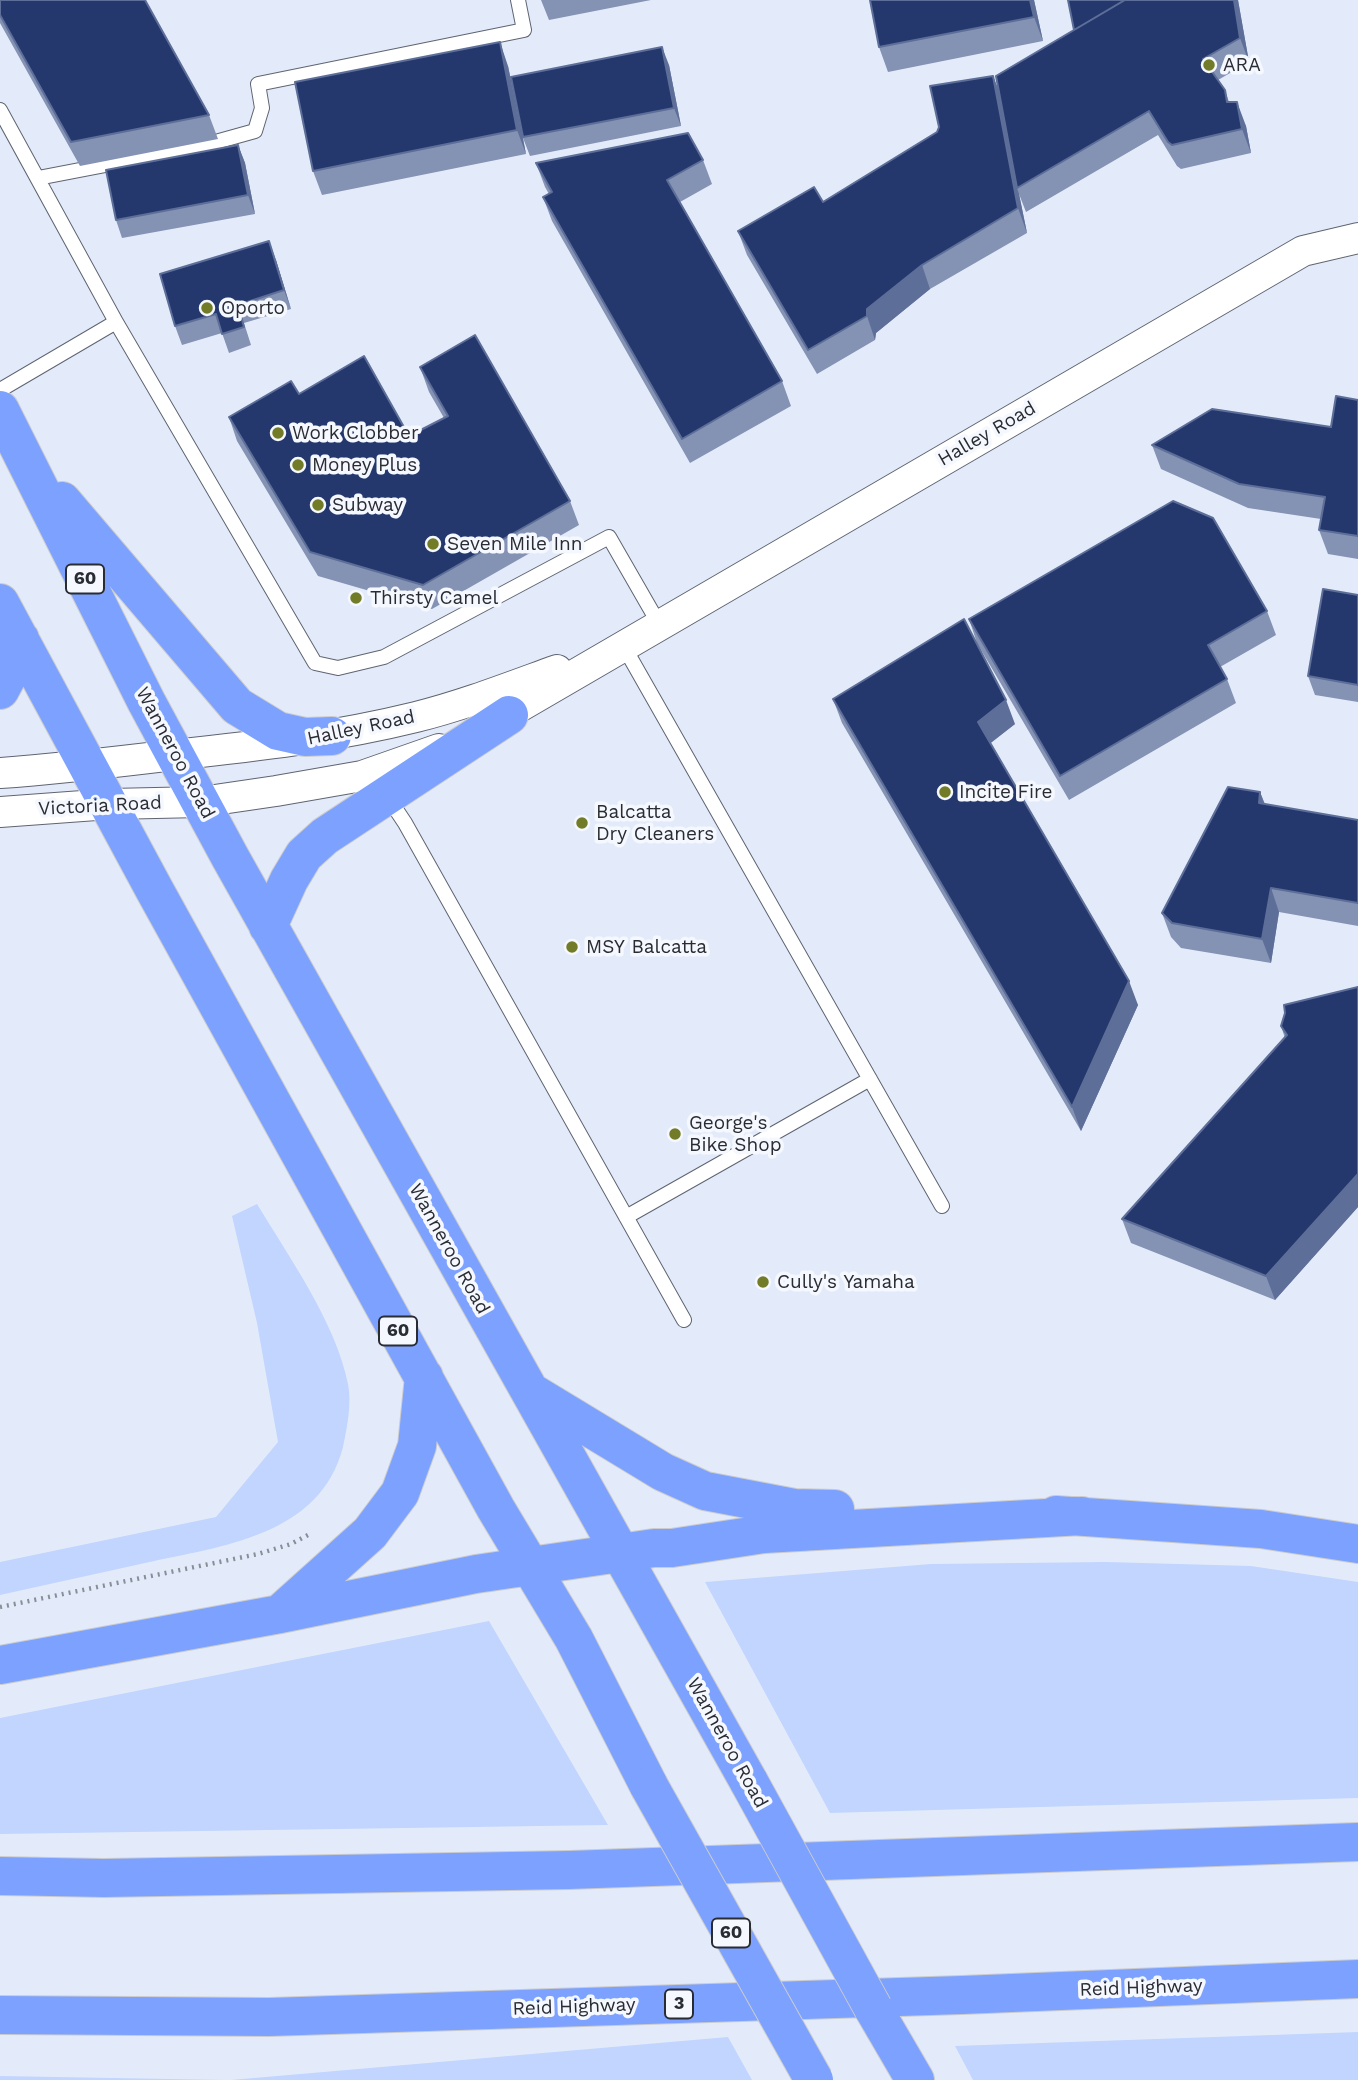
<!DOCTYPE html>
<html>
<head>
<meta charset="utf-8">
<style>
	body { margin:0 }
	canvas { display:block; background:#e3ebfa }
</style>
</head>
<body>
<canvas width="1358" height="2080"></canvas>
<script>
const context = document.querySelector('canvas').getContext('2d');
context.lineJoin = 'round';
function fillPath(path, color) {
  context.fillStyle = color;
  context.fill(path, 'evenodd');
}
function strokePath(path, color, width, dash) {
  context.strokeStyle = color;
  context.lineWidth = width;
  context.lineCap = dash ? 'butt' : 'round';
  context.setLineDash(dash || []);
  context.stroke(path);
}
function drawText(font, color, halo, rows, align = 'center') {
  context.font = font + ' "Work Sans",sans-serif';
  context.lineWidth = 7;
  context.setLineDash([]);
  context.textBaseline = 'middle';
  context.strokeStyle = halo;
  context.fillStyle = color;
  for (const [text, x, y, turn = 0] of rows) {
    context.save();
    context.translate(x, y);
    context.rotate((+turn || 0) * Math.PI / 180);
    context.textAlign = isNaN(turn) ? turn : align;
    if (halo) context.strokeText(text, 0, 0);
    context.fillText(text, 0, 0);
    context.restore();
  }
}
fillPath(new Path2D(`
	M 257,1204 C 289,1257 336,1323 348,1384 C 352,1403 347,1428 343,1447 C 320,1536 222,1546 145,1563 C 97,1574 48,1584 0,1595 L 0,1562 L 216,1517 L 278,1442 L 257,1323 L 232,1216 Z
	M 1106,1562 L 1251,1566 L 1358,1582 L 1358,1798 L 830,1813 L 705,1582 L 931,1564 Z
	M 489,1621 L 608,1825 L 0,1834 L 0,1718 Z
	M 1358,2032 L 1358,2080 L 973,2080 L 955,2046 Z
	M 728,2037 L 752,2080 L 231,2080 Z
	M 0,2076 L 226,2080 L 0,2080 Z`), '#c2d5ff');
const lane = new Path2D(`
	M 0,110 L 116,322 L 0,390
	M 38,178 L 194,148 L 255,131 L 262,108 L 258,84 L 524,30 L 518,0
	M 116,322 L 315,663 L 338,668 L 384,657 L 609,537 L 659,624
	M 623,645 L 942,1206
	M 387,796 L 405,823 L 684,1320
	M 626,1217 L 870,1079`);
const street = new Path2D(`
	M 490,724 L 1303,251 L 1358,238
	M 0,773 C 58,769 116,762 174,755 C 257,746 335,737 416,717 C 464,705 510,687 557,670
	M 0,812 L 110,804 L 201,802 L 276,791 L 362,776 L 439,749`);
const highway = new Path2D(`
	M 0,410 L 146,701 L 230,857 L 749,1782
	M 62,501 L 237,706 L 278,731 L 305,737 L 332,736
	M 0,603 L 154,889 L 496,1509 L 574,1639 L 649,1786
	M 0,690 L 14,664 L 20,639
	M 268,926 L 289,880 L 304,855 L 325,836 L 509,715
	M 531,1392 L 663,1472 L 705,1491 L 794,1508 L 835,1509
	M 1056,1515 L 1261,1529 L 1358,1544
	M 282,1612 L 370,1533 L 400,1493 L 417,1446 L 424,1377
	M 0,1665 L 280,1614 L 476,1574 L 654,1548 L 672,1548 L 764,1534 L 1082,1516
	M 0,1876 L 104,1878 L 569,1870 L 1358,1842
	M 873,2008 L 915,2080
	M 0,2015 L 269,2017 L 962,1995 L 1358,1979`);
strokePath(lane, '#5e6471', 16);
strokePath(street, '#5e6471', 32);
strokePath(highway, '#ccccce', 40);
strokePath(new Path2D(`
	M 0,1607 L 258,1554 L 291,1544 L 308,1535`), '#898f99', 4.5, [2, 5]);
strokePath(lane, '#fff', 14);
strokePath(street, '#fff', 30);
strokePath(highway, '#7ca1fe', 38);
const highwayBridge = new Path2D(`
	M 749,1782 L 873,2008
	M 649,1786 L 814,2080`);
strokePath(highwayBridge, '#ccccce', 40, []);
strokePath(highwayBridge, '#7ca1fe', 38);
fillPath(new Path2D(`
	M 0,0 L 209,115 L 218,139 L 80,166 L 0,23 Z
	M 541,0 L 651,0 L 549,20 Z
	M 870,0 L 1034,0 L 1043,41 L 888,72 L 879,47 Z
	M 1068,0 L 1238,0 L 1249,62 L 1218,80 L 1225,90 L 1229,102 L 1246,126 L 1251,153 L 1181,169 L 1177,166 L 1158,135 L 1026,212 L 1019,194 L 1027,233 L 930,289 L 876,333 L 875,340 L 817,374 L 747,255 L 738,231 L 823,202 L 937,132 L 993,76 L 998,88 L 1074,30 Z
	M 669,65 L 681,126 L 530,156 L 523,138 L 526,154 L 322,195 L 313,171 L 508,66 L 521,130 Z
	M 238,145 L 245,163 L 255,214 L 122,238 L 116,220 Z
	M 703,160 L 712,184 L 680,202 L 782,381 L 791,406 L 690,463 L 552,221 L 543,197 L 549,194 L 545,187 L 536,163 Z
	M 276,260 L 291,309 L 244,323 L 251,345 L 229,353 L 222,333 L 182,345 L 175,326 Z
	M 420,367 L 570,501 L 579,525 L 432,609 L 318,576 L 237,441 L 229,417 L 299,394 L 409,436 L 444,418 L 429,392 Z
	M 1358,400 L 1358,559 L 1328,554 L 1319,530 L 1321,519 L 1248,508 L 1161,469 L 1152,445 L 1331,427 Z
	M 1358,595 L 1358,702 L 1315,695 L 1308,676 Z
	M 1267,611 L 1276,635 L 1220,667 L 1227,679 L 1236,703 L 1069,800 L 977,643 L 969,619 Z
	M 833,699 L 1015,724 L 990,743 L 1138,1005 L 1081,1131 L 842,723 Z
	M 1260,792 L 1265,804 L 1358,820 L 1358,926 L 1279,912 L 1271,963 L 1181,948 L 1171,937 L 1162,913 Z
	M 1358,987 L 1358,1207 L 1275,1300 L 1131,1243 L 1122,1219 L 1285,1038 L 1281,1026 Z`), '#8492b4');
fillPath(new Path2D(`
	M 1030,0 L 1034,0 L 1043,41 L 1034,17 Z
	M 1234,0 L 1238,0 L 1249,62 L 1240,38 Z
	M 500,42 L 508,66 L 526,154 L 517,130 Z
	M 662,47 L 669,65 L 681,126 L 674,108 Z
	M 993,76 L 1002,100 L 1017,188 L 1019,194 L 1027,233 L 1018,208 Z
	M 1237,102 L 1246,126 L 1251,153 L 1242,129 Z
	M 238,145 L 245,163 L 255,214 L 248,195 Z
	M 269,241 L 276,260 L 291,309 L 284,290 Z
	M 922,265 L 930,289 L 876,333 L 875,340 L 867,316 L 867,309 Z
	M 1006,700 L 1015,724 L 987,746 L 978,722 Z
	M 1260,792 L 1269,816 L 1259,803 Z
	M 1271,888 L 1279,912 L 1271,963 L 1262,939 Z
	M 1129,981 L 1138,1005 L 1081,1131 L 1072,1107 Z
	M 1358,1174 L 1358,1207 L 1275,1300 L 1266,1276 Z`), '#5d6e98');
const building = new Path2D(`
	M 0,0 L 145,0 L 209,115 L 71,142 L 0,15 Z
	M 870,0 L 1030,0 L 1034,17 L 879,47 Z
	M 1068,0 L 1125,0 L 1074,30 Z
	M 1125,0 L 1234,0 L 1240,38 L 1203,59 L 1225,90 L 1227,102 L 1237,102 L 1242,129 L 1172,145 L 1168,142 L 1149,111 L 1017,188 L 996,76 Z
	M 500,42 L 517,130 L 313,171 L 295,82 Z
	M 662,47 L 674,108 L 523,137 L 511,77 Z
	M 993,76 L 1018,208 L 922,265 L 867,309 L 867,316 L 808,350 L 738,231 L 814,187 L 823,202 L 937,132 L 939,127 L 930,86 Z
	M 688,133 L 703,160 L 667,180 L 782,381 L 682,439 L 543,197 L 552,192 L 536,163 Z
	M 238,145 L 248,195 L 116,220 L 106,170 Z
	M 269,241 L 284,290 L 238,305 L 244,327 L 222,334 L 216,314 L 175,326 L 160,274 Z
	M 475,335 L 570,501 L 423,585 L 310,552 L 229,417 L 291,381 L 299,394 L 364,356 L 409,436 L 448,416 L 420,367 Z
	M 1336,396 L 1358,400 L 1358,536 L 1319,530 L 1325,497 L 1239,484 L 1152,445 L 1212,409 L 1331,427 Z
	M 1173,501 L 1213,518 L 1267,611 L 1208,645 L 1227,679 L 1060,776 L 969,619 Z
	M 1323,589 L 1358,595 L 1358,685 L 1308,676 Z
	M 964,619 L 1006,700 L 978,722 L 1129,981 L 1072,1107 L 833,699 Z
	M 1228,787 L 1260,792 L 1259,803 L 1358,820 L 1358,903 L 1271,888 L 1262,939 L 1172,923 L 1162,913 Z
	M 1358,987 L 1358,1174 L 1266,1276 L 1122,1219 L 1287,1035 L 1281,1026 L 1285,1013 L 1284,1005 Z`);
fillPath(building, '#24386e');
strokePath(building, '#5d6e98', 2);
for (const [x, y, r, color] of [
	[1209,65,7,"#727c28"],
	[207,308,7,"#727c28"],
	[278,433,7,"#727c28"],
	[298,465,7,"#727c28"],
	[318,505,7,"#727c28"],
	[433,544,7,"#727c28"],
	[356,598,7,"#727c28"],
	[945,792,7,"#727c28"],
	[582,823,7,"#727c28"],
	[572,947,7,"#727c28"],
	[675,1134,7,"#727c28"],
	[763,1282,7,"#727c28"]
]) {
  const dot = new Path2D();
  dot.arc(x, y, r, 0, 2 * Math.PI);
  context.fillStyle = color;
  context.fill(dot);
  strokePath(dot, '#f5f8fe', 2.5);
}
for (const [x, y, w] of [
	[85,579,38],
	[398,1331,38],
	[731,1933,38],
	[679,2004,28]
]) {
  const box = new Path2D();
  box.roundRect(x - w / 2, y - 14.5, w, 29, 5);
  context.fillStyle = '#f5f8fe';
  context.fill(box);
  strokePath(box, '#292c32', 2);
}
drawText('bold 18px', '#292c32', null, [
	["60",85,579],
	["60",398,1331],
	["60",731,1933],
	["3",679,2004]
]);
drawText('19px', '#292c32', '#f5f8fe', [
	["ARA",1223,65],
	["Oporto",221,308],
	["Work Clobber",292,433],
	["Money Plus",312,465],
	["Subway",332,505],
	["Seven Mile Inn",447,544],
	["Thirsty Camel",370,598],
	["Incite Fire",959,792],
	["Balcatta",596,812],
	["Dry Cleaners",596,834],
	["MSY Balcatta",586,947],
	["George's",689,1123],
	["Bike Shop",689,1145],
	["Cully's Yamaha",777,1282]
], 'left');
drawText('19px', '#292c32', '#f5f8fe', [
	["Halley Road",987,434,-30],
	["Halley Road",361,728,-12],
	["Wanneroo Road",175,753,62],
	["Victoria Road",100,806,-3],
	["Wanneroo Road",449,1249,61],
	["Wanneroo Road",727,1743,61],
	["Reid Highway",1141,1988,-2],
	["Reid Highway",574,2007,-2]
]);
</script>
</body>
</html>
